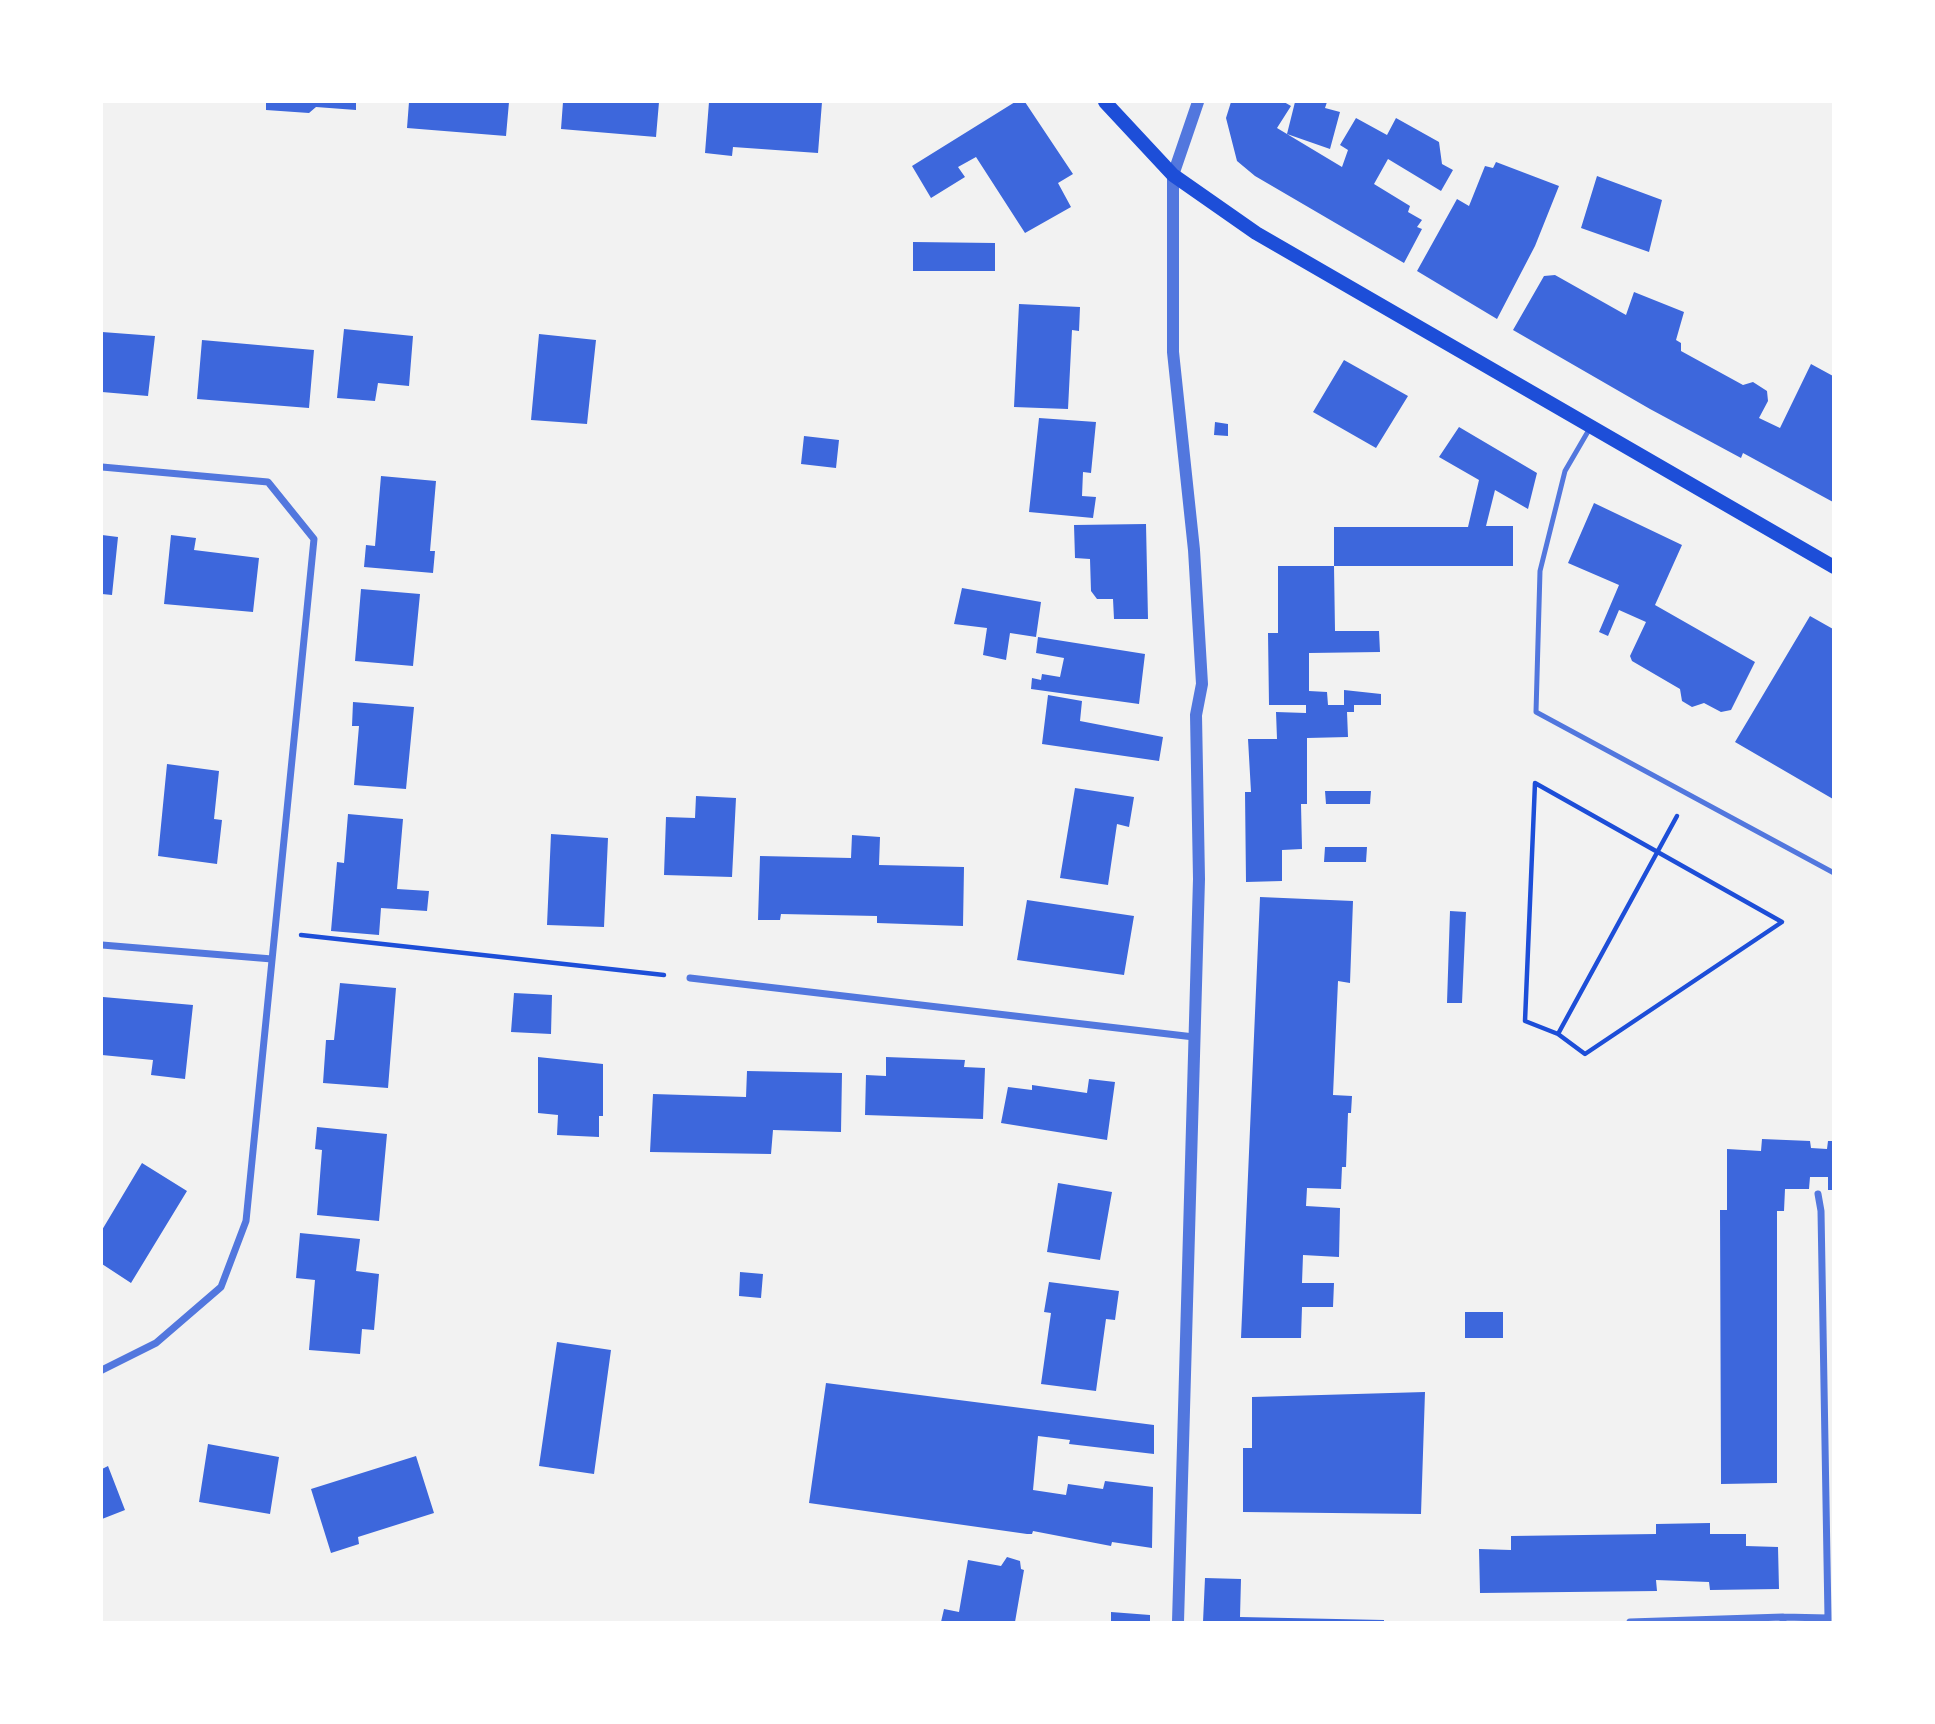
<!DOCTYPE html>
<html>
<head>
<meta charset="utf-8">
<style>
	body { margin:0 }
	#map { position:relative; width:1935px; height:1724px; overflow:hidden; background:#f2f2f2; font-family:Roboto,sans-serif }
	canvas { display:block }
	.frame { position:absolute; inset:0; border:103px solid #fff; pointer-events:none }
</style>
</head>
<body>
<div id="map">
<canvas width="1935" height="1724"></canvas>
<div class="frame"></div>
</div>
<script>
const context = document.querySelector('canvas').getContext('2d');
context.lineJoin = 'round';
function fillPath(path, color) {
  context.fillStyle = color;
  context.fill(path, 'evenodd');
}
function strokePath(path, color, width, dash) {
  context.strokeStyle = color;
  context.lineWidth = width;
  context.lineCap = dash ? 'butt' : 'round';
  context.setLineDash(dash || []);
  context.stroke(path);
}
fillPath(new Path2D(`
	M 266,102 L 356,102 L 356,110 L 316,107 L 309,113 L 266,110 Z
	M 409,102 L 509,102 L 506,136 L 407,128 Z
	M 563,102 L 659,102 L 656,137 L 561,129 Z
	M 709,102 L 822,102 L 818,153 L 733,147 L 732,156 L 705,153 Z
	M 1015,102 L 1025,102 L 1073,174 L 1058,183 L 1071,207 L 1025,233 L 976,157 L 958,167 L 965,177 L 931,198 L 912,166 Z
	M 1231,102 L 1284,102 L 1291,106 L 1277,128 L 1342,167 L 1348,150 L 1340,145 L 1356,118 L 1387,135 L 1396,118 L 1439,142 L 1442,164 L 1453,170 L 1441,191 L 1388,159 L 1374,184 L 1410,206 L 1408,212 L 1422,220 L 1417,227 L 1422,229 L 1404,263 L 1255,176 L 1237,161 L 1226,118 Z
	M 1295,102 L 1327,102 L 1325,108 L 1340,112 L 1330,149 L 1287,134 Z
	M 1496,162 L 1559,186 L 1535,246 L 1497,319 L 1417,271 L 1457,199 L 1469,206 L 1485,166 L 1493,168 Z
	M 1597,176 L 1662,200 L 1649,252 L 1581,228 Z
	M 913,242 L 995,243 L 995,271 L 913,271 Z
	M 1555,275 L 1626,315 L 1634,292 L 1684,312 L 1676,340 L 1681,343 L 1681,351 L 1743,385 L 1753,382 L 1767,391 L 1768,401 L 1759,418 L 1780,428 L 1811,364 L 1833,376 L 1833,502 L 1743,453 L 1741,458 L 1650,409 L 1513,330 L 1544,276 Z
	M 1019,304 L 1080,307 L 1079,331 L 1072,330 L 1068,409 L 1014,407 Z
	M 344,329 L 413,336 L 409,386 L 378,383 L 375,401 L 337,398 Z
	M 102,332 L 155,336 L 148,396 L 102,392 Z
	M 539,334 L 596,340 L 587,424 L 531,420 Z
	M 202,340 L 314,350 L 309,408 L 197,399 Z
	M 1344,360 L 1408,396 L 1376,448 L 1313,412 Z
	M 1039,418 L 1096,422 L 1091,473 L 1083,472 L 1082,496 L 1096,497 L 1093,518 L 1029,512 Z
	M 1215,422 L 1228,424 L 1228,436 L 1214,435 Z
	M 1459,427 L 1537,473 L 1528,509 L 1495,490 L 1486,526 L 1513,526 L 1513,566 L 1334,566 L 1334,527 L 1468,527 L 1479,480 L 1439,457 Z
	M 804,436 L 839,440 L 836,468 L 801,464 Z
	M 381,476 L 436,481 L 430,551 L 435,551 L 433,573 L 364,567 L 366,545 L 375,546 Z
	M 1594,503 L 1682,545 L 1655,605 L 1755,662 L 1731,710 L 1721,712 L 1704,703 L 1692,707 L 1682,701 L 1680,689 L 1632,661 L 1630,656 L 1646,622 L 1619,610 L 1608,636 L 1599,632 L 1619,585 L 1568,563 Z
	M 1146,524 L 1148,619 L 1114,619 L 1113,599 L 1097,599 L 1091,591 L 1090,559 L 1075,558 L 1074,525 Z
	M 102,535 L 118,537 L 112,595 L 102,594 Z
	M 171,535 L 196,538 L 194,550 L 259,558 L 253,612 L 164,604 Z
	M 1278,566 L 1334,566 L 1335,631 L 1379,631 L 1380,652 L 1309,653 L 1309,691 L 1327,692 L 1328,705 L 1344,705 L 1344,690 L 1381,694 L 1381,705 L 1354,705 L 1354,712 L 1347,712 L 1348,737 L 1307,738 L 1307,804 L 1301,804 L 1302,849 L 1282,850 L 1282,881 L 1246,882 L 1245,792 L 1251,792 L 1248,739 L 1277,739 L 1276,712 L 1306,713 L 1306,705 L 1269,705 L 1268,633 L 1278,633 Z
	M 962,588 L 1041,602 L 1036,637 L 1010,633 L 1006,660 L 983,655 L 987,628 L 954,624 Z
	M 361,589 L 420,594 L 413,666 L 355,661 Z
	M 1810,616 L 1833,629 L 1833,799 L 1735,742 Z
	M 1038,637 L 1145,654 L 1139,704 L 1031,689 L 1032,678 L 1041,680 L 1042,674 L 1060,677 L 1064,658 L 1036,653 Z
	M 1048,695 L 1082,701 L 1080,721 L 1163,737 L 1159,761 L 1042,744 Z
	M 353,702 L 414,707 L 406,789 L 354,785 L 359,726 L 352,726 Z
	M 167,764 L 219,771 L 214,819 L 222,820 L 217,864 L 158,856 Z
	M 1075,788 L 1134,797 L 1129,827 L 1117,824 L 1108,885 L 1060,878 Z
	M 1325,791 L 1371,791 L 1370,804 L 1326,804 Z
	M 696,796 L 736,798 L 732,877 L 664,875 L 666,817 L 695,818 Z
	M 348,814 L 403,819 L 397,889 L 429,891 L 427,911 L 381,908 L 379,935 L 331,931 L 337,862 L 344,863 Z
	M 551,834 L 608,838 L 604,927 L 547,925 Z
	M 852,835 L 880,837 L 879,865 L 964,867 L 963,926 L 877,923 L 877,916 L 781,914 L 780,920 L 758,920 L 760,856 L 851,858 Z
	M 1325,847 L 1367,847 L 1366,862 L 1324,862 Z
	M 1260,897 L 1353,901 L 1350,983 L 1338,981 L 1333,1095 L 1352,1096 L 1351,1113 L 1348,1113 L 1346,1167 L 1342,1167 L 1341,1189 L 1307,1188 L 1306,1206 L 1340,1208 L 1339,1257 L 1303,1255 L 1302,1283 L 1334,1283 L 1333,1307 L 1302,1307 L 1301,1338 L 1241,1338 Z
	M 1027,900 L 1134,916 L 1124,975 L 1017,960 Z
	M 1450,911 L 1466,912 L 1462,1003 L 1447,1003 Z
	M 340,983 L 396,988 L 388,1088 L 323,1083 L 326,1040 L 334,1040 Z
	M 514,993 L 552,995 L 551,1034 L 511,1032 Z
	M 103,997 L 193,1005 L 185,1079 L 151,1075 L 153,1060 L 102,1055 Z
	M 538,1057 L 603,1064 L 603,1116 L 599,1116 L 599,1137 L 557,1135 L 558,1115 L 538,1113 Z
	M 886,1057 L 965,1060 L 964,1067 L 985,1068 L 983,1119 L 865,1115 L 866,1075 L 886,1076 Z
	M 747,1071 L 842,1073 L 841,1132 L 773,1130 L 771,1154 L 650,1152 L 653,1094 L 746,1097 Z
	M 1089,1079 L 1115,1082 L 1107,1140 L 1001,1123 L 1008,1087 L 1032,1090 L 1032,1085 L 1087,1093 Z
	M 317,1127 L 387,1134 L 379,1221 L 317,1215 L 322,1150 L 315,1149 Z
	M 1762,1139 L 1810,1141 L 1811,1148 L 1827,1149 L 1828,1141 L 1833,1141 L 1833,1190 L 1828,1190 L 1828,1177 L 1810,1177 L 1809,1189 L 1785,1189 L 1784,1211 L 1777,1211 L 1777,1483 L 1721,1484 L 1720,1210 L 1727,1210 L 1727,1149 L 1761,1151 Z
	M 142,1163 L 187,1191 L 131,1283 L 102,1264 L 102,1230 Z
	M 1058,1183 L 1112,1192 L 1100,1260 L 1047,1252 Z
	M 300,1233 L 360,1239 L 356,1271 L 379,1274 L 374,1330 L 362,1329 L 360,1354 L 309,1350 L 315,1280 L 296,1278 Z
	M 740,1272 L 763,1274 L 761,1298 L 739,1296 Z
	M 1049,1282 L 1119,1291 L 1115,1320 L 1106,1319 L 1096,1391 L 1041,1384 L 1051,1313 L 1044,1312 Z
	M 1465,1312 L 1503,1312 L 1503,1338 L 1465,1338 Z
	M 557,1342 L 611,1350 L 594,1474 L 539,1466 Z
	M 826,1383 L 1154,1425 L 1154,1454 L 1069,1444 L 1070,1440 L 1038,1436 L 1033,1490 L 1066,1495 L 1068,1484 L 1103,1489 L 1105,1481 L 1153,1487 L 1152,1548 L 1112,1542 L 1111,1546 L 1033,1531 L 1032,1534 L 1027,1534 L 809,1503 Z
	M 1425,1392 L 1421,1514 L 1243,1512 L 1243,1448 L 1252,1448 L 1252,1397 Z
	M 208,1444 L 279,1457 L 270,1514 L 199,1502 Z
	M 416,1456 L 434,1513 L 358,1537 L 359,1544 L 331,1553 L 311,1489 Z
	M 108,1466 L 125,1510 L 102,1519 L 102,1469 Z
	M 1710,1523 L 1710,1534 L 1746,1534 L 1746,1546 L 1778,1547 L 1779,1589 L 1710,1590 L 1709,1582 L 1656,1580 L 1657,1591 L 1480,1593 L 1479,1549 L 1511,1550 L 1511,1536 L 1656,1534 L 1656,1524 Z
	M 1007,1557 L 1020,1561 L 1021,1569 L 1024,1570 L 1015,1622 L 941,1622 L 944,1609 L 959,1612 L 968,1560 L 1001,1566 Z
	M 1205,1578 L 1241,1579 L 1240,1617 L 1384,1620 L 1384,1622 L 1203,1622 Z
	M 1111,1612 L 1150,1615 L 1150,1622 L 1111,1622 Z`), '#3d67dc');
strokePath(new Path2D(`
	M 1535,783 L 1782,922 L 1585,1054 L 1558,1034 L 1525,1021 Z
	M 301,935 L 664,975
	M 1558,1034 L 1677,816`), '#1d4ed8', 4.5);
strokePath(new Path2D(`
	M 1590,428 L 1565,471 L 1540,571 L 1536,712 L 1834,873`), '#5277de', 5);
strokePath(new Path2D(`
	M 102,467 L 268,482 L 314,539 L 246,1221 L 221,1287 L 156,1343 L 102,1370
	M 102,945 L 272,959
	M 690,978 L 1194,1037
	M 1818,1194 L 1821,1211 L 1828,1618
	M 1783,1617 L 1828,1618 L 1828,1622
	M 1630,1622 L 1783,1617 L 1783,1622`), '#5277de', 7);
strokePath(new Path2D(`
	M 1178,1622 L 1199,879 L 1196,715 L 1202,684 L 1194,550 L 1173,352 L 1173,175 L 1198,102`), '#5277de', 12);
strokePath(new Path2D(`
	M 1105,102 L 1173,175 L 1256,233 L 1834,567`), '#1d4ed8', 14);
</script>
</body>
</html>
